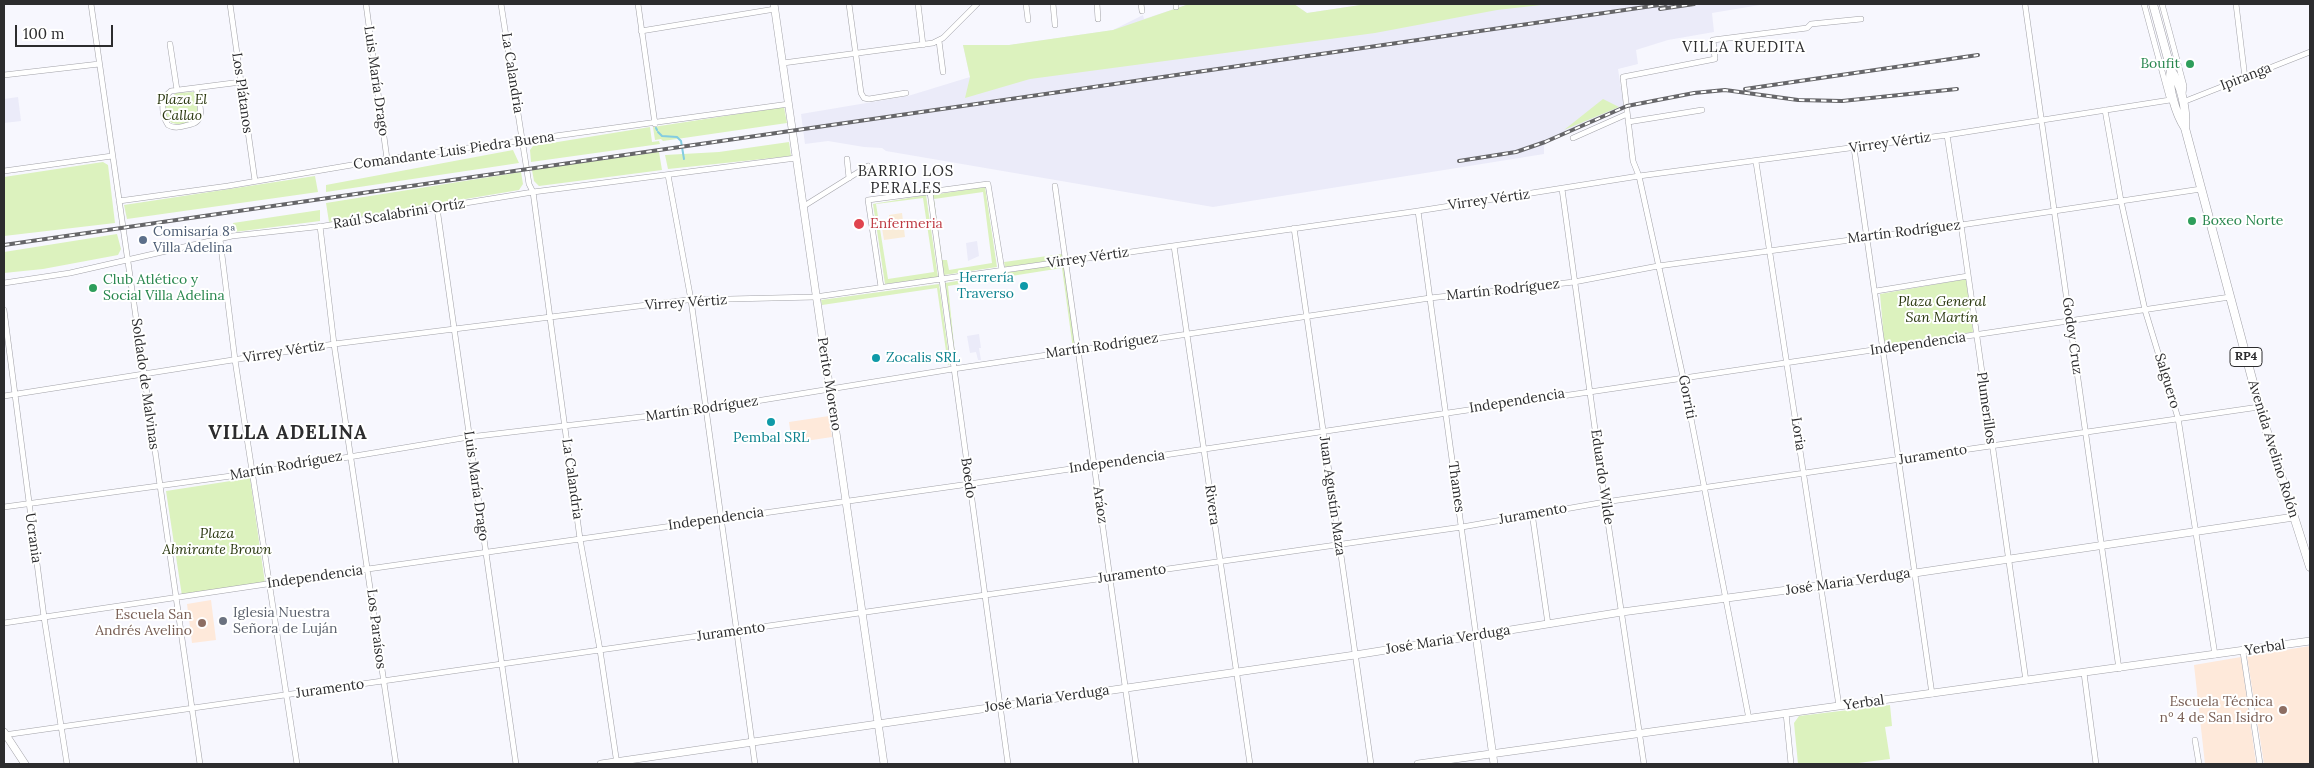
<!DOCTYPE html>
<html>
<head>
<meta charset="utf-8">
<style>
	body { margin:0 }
	#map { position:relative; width:2314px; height:768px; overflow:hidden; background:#f7f7fe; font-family:Lora,serif }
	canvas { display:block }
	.frame { position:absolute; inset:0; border:5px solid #2c2c2e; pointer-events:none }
	.scale { position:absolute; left:15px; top:25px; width:98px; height:22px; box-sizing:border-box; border:2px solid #2c2c2e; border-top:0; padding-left:6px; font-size:15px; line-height:18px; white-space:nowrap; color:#2c2c2e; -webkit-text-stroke:4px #fff; paint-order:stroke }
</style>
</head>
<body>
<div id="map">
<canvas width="2314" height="768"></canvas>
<div class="frame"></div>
<div class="scale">100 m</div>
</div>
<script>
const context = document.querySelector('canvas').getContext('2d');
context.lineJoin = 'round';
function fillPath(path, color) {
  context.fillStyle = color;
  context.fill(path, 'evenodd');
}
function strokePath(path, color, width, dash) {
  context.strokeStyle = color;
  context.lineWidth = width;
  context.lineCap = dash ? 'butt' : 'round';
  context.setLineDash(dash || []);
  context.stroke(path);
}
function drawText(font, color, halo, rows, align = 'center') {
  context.font = font + ' Lora,serif';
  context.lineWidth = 4;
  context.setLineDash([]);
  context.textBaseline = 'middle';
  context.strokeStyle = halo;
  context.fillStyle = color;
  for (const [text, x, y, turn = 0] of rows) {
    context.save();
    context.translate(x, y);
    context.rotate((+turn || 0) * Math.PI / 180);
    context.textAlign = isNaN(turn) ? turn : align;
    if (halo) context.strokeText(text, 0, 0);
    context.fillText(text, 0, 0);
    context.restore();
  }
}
fillPath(new Path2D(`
	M 1189,4 L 1294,4 L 1307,13 L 1367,4 L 1766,4 L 1712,13 L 1714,32 L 1668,40 L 1636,50 L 1638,64 L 1618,69 L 1624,107 L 1544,144 L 1544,154 L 1213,207 L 886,151 L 882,148 L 864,147 L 828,141 L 805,144 L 801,114 L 908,96 L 970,77 L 963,45 L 1009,45 L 1113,30 L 1143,15 L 1144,19 Z
	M 18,97 L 21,121 L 4,123 L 4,99 Z
	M 977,241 L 979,256 L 968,261 L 966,243 Z
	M 979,334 L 981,348 L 979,348 L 981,360 L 978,360 L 976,352 L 970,353 L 967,336 Z`), '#ebebf9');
fillPath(new Path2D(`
	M 902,213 L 905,237 L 884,240 L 882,228 L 890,226 L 889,215 Z`), '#f9ecd8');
fillPath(new Path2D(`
	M 829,416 L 832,437 L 792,443 L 789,422 Z
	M 211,600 L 216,640 L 192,643 L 187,604 Z
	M 2310,646 L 2310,763 L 2264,764 L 2247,656 Z
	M 2241,657 L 2256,763 L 2205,764 L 2194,665 Z`), '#fee9da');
fillPath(new Path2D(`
	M 1189,4 L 1294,4 L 1307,13 L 1367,4 L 1550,4 L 1497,10 L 1375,33 L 1030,79 L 965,98 L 970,77 L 963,45 L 1009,45 L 1113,30 Z
	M 194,92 C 195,98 199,109 197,115 C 194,125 171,128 167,118 C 165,113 166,107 166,102 L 176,93 Z
	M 1603,99 L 1619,107 L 1564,130 Z
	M 784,107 L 787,123 L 663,141 L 661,139 L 655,140 L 653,127 Z
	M 650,127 L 652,142 L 659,141 L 660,144 L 531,162 L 530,150 L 533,146 Z
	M 789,142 L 791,156 L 668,169 L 665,155 L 719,152 Z
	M 513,150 L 519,163 L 326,192 L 326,185 Z
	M 659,152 L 662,170 L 539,186 L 534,181 L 532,170 Z
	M 103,162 L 108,165 L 115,223 L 4,236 L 4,177 Z
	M 521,172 L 523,184 L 519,190 L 329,222 L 326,203 Z
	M 315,176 L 318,192 L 127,219 L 124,205 Z
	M 985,187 L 997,267 L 944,275 L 932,195 ZM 983,192 L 992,263 L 949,270 L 947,260 L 942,260 L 934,199 Z
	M 926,195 L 938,277 L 885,284 L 873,204 ZM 923,198 L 934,272 L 888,279 L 876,204 Z
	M 320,210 L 320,221 L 235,232 L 233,223 Z
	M 117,234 L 121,249 L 118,255 L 43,269 L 4,273 L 4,252 Z
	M 1062,254 L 1063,259 L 1005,267 L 1004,262 Z
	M 1065,263 L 1075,348 L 1073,349 L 1062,268 L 948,286 L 956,364 L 945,283 Z
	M 1966,279 L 1973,332 L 1888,345 L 1884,341 L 1880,294 Z
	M 939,284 L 950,364 L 948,365 L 937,288 L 822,305 L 821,300 Z
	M 250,478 L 265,583 L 182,596 L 166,491 Z
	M 1890,705 L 1892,726 L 1885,727 L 1890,759 L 1850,764 L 1798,764 L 1794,723 L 1799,716 Z`), '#dcf2be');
strokePath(new Path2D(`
	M 656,128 L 657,130
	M 658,132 L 662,136 L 677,137 L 681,141 L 684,159`), '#83cce1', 2);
const street = new Path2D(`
	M 91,4 L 200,764
	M 230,4 L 255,181
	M 366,4 L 387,159
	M 501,4 L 529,184 L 533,192 L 580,539 L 600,650 L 617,764
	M 638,4 L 655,124
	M 849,4 L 861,93 L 864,98 L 869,99 L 906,93
	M 918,4 L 923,45
	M 1026,4 L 1028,20
	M 1053,4 L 1055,25
	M 1097,4 L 1098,19
	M 1141,4 L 1142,11
	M 1176,4 L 1176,7
	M 2025,4 L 2119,669
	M 2144,4 L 2169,97
	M 2162,4 L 2184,86 L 2183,94
	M 2236,4 L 2245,78
	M 641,31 L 775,9
	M 939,41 L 943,72
	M 170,44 L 177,90
	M 783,63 L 933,43 L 943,38 L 977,4
	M 4,75 L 99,64
	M 196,88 C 199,103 208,122 188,125 C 180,127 175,129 168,125 C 161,114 160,99 171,91 L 241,82
	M 2183,102 L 2310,52
	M 2105,110 L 2121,201 L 2145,310 L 2178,418 L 2215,655
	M 1628,122 L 1702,110
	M 1947,135 L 1961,225 L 2026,681
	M 1573,138 L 1627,114
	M 1854,148 L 1932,694
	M 847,159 L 849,178
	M 1756,162 L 1839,706
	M 4,171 L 112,156
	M 668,175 L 691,300 L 755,764
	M 1055,186 L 1136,764
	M 1562,189 L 1605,502 L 1644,764
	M 930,192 L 1008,764
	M 119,201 L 228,186 L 387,159 L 789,104
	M 804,206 L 868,166
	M 437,208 L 516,764
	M 1418,211 L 1476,635
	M 320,226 L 334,344 L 396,764
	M 1294,228 L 1371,764
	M 220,239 L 235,360 L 297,764
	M 1174,246 L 1250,764
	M 4,283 L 70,273 L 232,236 L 324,226 L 533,192 L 796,158
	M 881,287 L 868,200 L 988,184 L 1002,270
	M 1876,291 L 1968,276
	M 4,310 L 44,617 L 67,764
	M 4,396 L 334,344 L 687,300 L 815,297 L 1418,211 L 1639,176 L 1947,135 L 2170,100
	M 4,507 L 253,473 L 469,437 L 701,410 L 953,369 L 1430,298 L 1574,282 L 1658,266 L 1961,225 L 2201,189
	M 1532,513 L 1548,624
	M 4,623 L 368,569 L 969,484 L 2230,297
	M 2243,652 L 2260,764
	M 2084,673 L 2096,764
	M 1786,713 L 1791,764
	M 1749,719 L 1683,377 L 1639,176 L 1633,161 L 1623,77 L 1715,59 L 1713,40 L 1807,28 L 1811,24 L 1861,19
	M 4,735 L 1462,527 L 1605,502 L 2259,407
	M 2195,740 L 2199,764`);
const secondary = new Path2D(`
	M 774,4 L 884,764
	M 1476,635 L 1494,764
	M 4,732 L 25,764
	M 601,764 L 1355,655 L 1622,612 L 1915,573 L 2294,517
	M 1418,764 L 2310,641`);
const primary = new Path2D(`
	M 2153,4 L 2171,70 C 2181,84 2187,111 2185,128
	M 2171,70 C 2167,86 2176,114 2185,128 L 2262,416 L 2310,567`);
strokePath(street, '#a2a2a8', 6);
strokePath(secondary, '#a2a2a8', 8);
strokePath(primary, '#a2a2a8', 9);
strokePath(street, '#fff', 5);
strokePath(secondary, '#fff', 7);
strokePath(primary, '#fff', 8);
const rail = new Path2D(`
	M 1660,9 L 1694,4
	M 1745,89 L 1978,55
	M 1459,161 L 1516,152 L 1545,142 L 1627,106 L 1694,93 L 1725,90 L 1798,100 L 1842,101 L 1957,89
	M 4,245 L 1666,4`);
strokePath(rail, '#666669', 4);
strokePath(rail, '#fff', 2, [5.5]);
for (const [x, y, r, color] of [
	[2190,64,5,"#2e9e5b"],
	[2192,221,5,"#2e9e5b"],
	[859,224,6,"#e0444e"],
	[143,240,5,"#5c6f8a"],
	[1024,286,5,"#0f9aa8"],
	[93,288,5,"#2e9e5b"],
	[876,358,5,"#0f9aa8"],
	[771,422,5,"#0f9aa8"],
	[223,621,5,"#6b7280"],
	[202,623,5,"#8d6e63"],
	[2283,710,5,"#8d6e63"]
]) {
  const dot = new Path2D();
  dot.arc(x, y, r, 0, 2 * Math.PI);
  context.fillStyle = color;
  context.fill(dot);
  strokePath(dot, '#fff', 2);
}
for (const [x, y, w] of [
	[2246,357,32]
]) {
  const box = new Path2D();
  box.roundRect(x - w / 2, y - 9.5, w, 19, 4);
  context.fillStyle = '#fff';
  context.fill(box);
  strokePath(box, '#2c2c2e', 1);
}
drawText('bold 12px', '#2c2c2e', null, [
	["RP4",2246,357]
]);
drawText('14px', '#27864d', '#fff', [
	["Boufit",2180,64,"right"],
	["Boxeo Norte",2202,221],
	["Club Atlético y",103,280],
	["Social Villa Adelina",103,296]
], 'left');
drawText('14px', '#2c2c2e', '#fff', [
	["La Calandria",512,73,81],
	["Ipiranga",2246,77,-21],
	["Luis María Drago",376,81,82],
	["Los Plátanos",242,93,82],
	["Virrey Vértiz",1890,143,-8],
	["Comandante Luis Piedra Buena",454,151,-8],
	["Virrey Vértiz",1489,200,-8],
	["Raúl Scalabrini Ortíz",399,214,-9],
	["Martín Rodríguez",1904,232,-7],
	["Virrey Vértiz",1088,258,-8],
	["Martín Rodríguez",1503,290,-6],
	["Virrey Vértiz",686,303,-4],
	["Godoy Cruz",2072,336,82],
	["Independencia",1918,344,-8],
	["Martín Rodríguez",1102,346,-8],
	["Virrey Vértiz",284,352,-9],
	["Salguero",2167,381,73],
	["Soldado de Malvinas",145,384,82],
	["Perito Moreno",829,384,81],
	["Gorriti",1687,397,79],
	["Independencia",1517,401,-9],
	["Plumerillos",1986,408,82],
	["Martín Rodríguez",702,409,-8],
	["Loria",1798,434,81],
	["Avenida Avelino Rolón",2273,449,73],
	["Juramento",1933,455,-9],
	["Independencia",1117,462,-8],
	["Martín Rodríguez",286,466,-10],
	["Eduardo Wilde",1602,477,82],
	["Boedo",968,478,82],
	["La Calandria",572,479,82],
	["Luis María Drago",476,486,82],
	["Thames",1456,487,82],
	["Juan Agustín Maza",1332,496,82],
	["Aráoz",1100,505,82],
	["Rivera",1212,505,82],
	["Juramento",1533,514,-10],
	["Independencia",716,519,-8],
	["Ucrania",33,538,82],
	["Juramento",1132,574,-8],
	["Independencia",315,577,-8],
	["José Maria Verduga",1848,582,-8],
	["Los Paraísos",376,629,83],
	["Juramento",731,632,-8],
	["José Maria Verduga",1448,640,-9],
	["Yerbal",2265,648,-9],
	["Juramento",330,689,-8],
	["José Maria Verduga",1047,699,-8],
	["Yerbal",1864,703,-8]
]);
drawText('italic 14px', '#28360d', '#fff', [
	["Plaza El",182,100],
	["Callao",182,116],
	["Plaza General",1942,302],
	["San Martín",1942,318],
	["Plaza",217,534],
	["Almirante Brown",217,550]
]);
drawText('14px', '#be3a42', '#fff', [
	["Enfermeria",870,224]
], 'left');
drawText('14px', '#4e5e75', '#fff', [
	["Comisaría 8ª",153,232],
	["Villa Adelina",153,248]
], 'left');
drawText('14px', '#0d838f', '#fff', [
	["Herrería",1014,278],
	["Traverso",1014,294],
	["Zocalis SRL",886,358,"left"],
	["Pembal SRL",771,438,"center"]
], 'right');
drawText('14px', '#5b616d', '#fff', [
	["Iglesia Nuestra",233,613],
	["Señora de Luján",233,629]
], 'left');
drawText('14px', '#785e54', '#fff', [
	["Escuela San",192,615],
	["Andrés Avelino",192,631],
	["Escuela Técnica",2273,702],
	["n° 4 de San Isidro",2273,718]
], 'right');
context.letterSpacing = '1px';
drawText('15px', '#2c2c2e', '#fff', [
	["VILLA RUEDITA",1744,48],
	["BARRIO LOS",906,172],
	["PERALES",906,189]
]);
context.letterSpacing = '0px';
context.letterSpacing = '1px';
drawText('bold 19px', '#2c2c2e', '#fff', [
	["VILLA ADELINA",288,434]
]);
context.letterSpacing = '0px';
</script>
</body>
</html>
